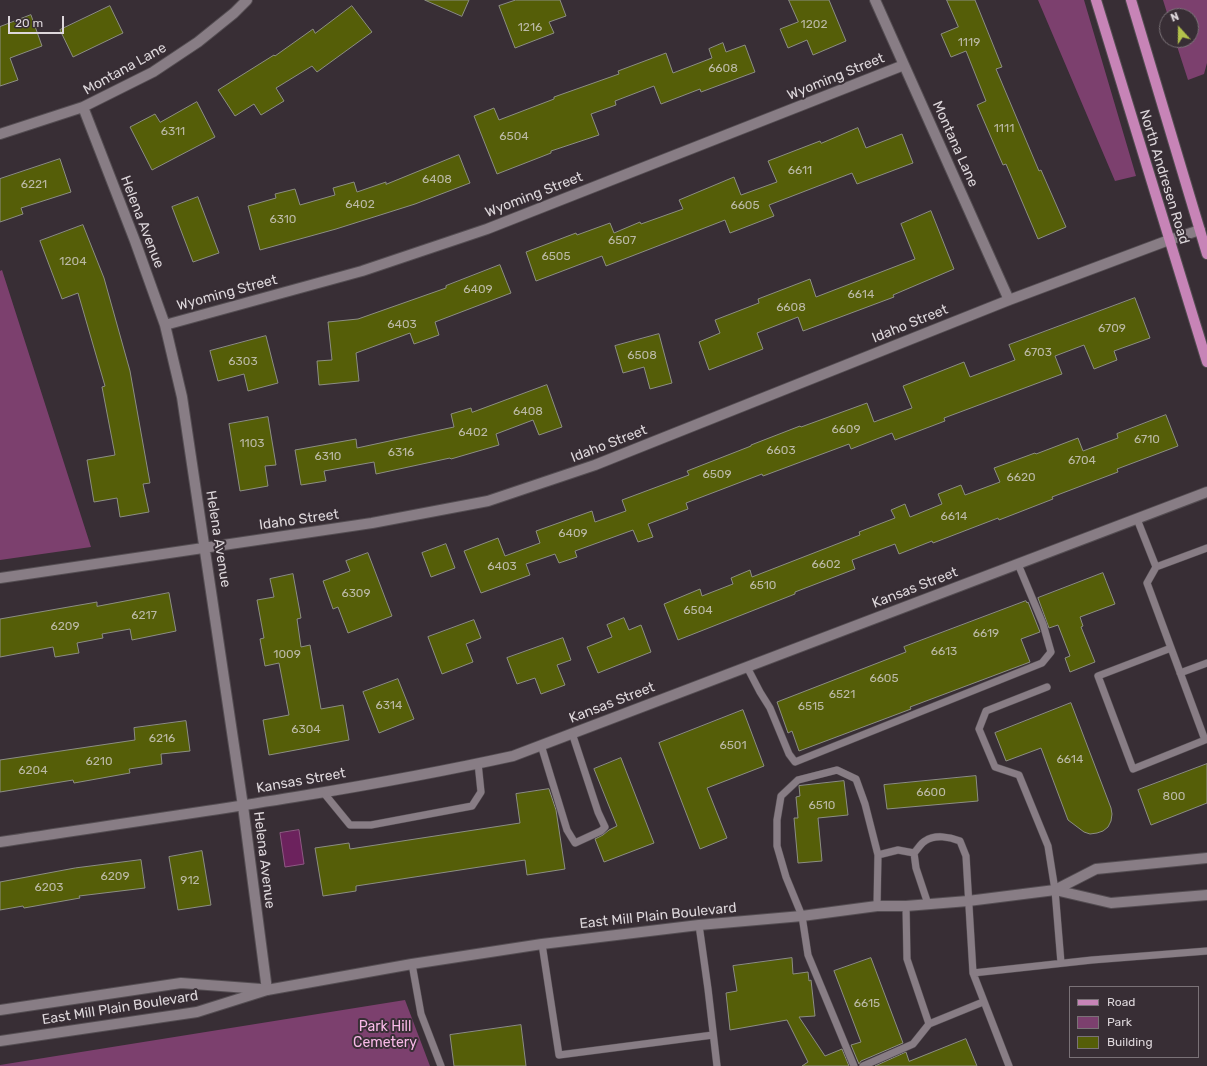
<!DOCTYPE html>
<html>
<head>
<meta charset="utf-8">
<style>
	body { margin:0 }
	#map { position:relative; width:1207px; height:1066px; overflow:hidden; background:#382e35; font-family:Rubik,sans-serif }
	canvas { display:block }
	.legend { position:absolute; left:1069px; top:986px; width:130px; height:72px; box-sizing:border-box; background:#382e35; border:1px solid #7a7277; margin:0; padding:5px 7px; list-style:none; font-size:12px; color:#ddd7db }
	.legend li { display:flex; align-items:center; gap:8px; height:20px }
	.legend b { width:20px; border:1px solid #7a7277 }
	.north { position:absolute; left:1159px; top:8px; width:40px; height:40px; box-sizing:border-box; background:#382e35; border:1px solid #7a7277; border-radius:50%; rotate:339deg; font-size:11px; font-weight:700; line-height:16px; text-align:center; color:#ddd7db }
	.north::after { content:''; display:block; margin:auto; width:14px; height:18px; background:#b3c24b; clip-path:polygon(50% 0,100% 100%,50% 72%,0 100%) }
	.scale { position:absolute; left:8px; top:16px; width:56px; height:18px; box-sizing:border-box; border:2px solid #ddd7db; border-top:0; padding-left:5px; font-size:12px; line-height:14px; white-space:nowrap; color:#ddd7db; -webkit-text-stroke:3px #382e35; paint-order:stroke }
</style>
</head>
<body>
<div id="map">
<canvas width="1207" height="1066"></canvas>
<ul class="legend">
<li><b style="height:5px;background:#c784b7"></b>Road</li>
<li><b style="height:11px;background:#7c406e"></b>Park</li>
<li><b style="height:11px;background:#555e08"></b>Building</li>
</ul>
<div class="north">N</div>
<div class="scale">20 m</div>
</div>
<script>
const context = document.querySelector('canvas').getContext('2d');
context.lineJoin = 'round';
function fillPath(path, color) {
  context.fillStyle = color;
  context.fill(path, 'evenodd');
}
function strokePath(path, color, width, dash) {
  context.strokeStyle = color;
  context.lineWidth = width;
  context.lineCap = dash ? 'butt' : 'round';
  context.setLineDash(dash || []);
  context.stroke(path);
}
function drawText(font, color, halo, rows, align = 'center') {
  context.font = font + ' Rubik,sans-serif';
  context.lineWidth = 4;
  context.setLineDash([]);
  context.textBaseline = 'middle';
  context.strokeStyle = halo;
  context.fillStyle = color;
  for (const [text, x, y, turn = 0] of rows) {
    context.save();
    context.translate(x, y);
    context.rotate((+turn || 0) * Math.PI / 180);
    context.textAlign = isNaN(turn) ? turn : align;
    if (halo) context.strokeText(text, 0, 0);
    context.fillText(text, 0, 0);
    context.restore();
  }
}
fillPath(new Path2D(`
	M 1038,0 L 1084,0 L 1136,176 L 1115,181 Z
	M 1163,0 L 1207,0 L 1207,63 L 1204,74 L 1188,80 L 1175,40 L 1191,40 L 1191,16 L 1168,16 Z
	M 2,270 L 91,547 L 0,560 L 0,271 Z
	M 405,1000 L 430,1066 L 0,1066 L 0,1065 Z`), '#7c406e');
const water = new Path2D(`
	M 299,830 L 304,864 L 285,867 L 280,833 Z`);
fillPath(water, '#6c225d');
strokePath(water, '#8e5883', 1);
const building = new Path2D(`
	M 425,0 L 469,0 L 462,16 Z
	M 516,0 L 560,0 L 566,16 L 549,22 L 554,33 L 515,48 L 499,6 Z
	M 789,0 L 829,0 L 846,41 L 813,55 L 807,40 L 788,48 L 780,29 L 798,22 Z
	M 947,0 L 975,0 L 1002,67 L 996,69 L 1039,171 L 1041,170 L 1066,227 L 1038,239 L 1006,164 L 1003,165 L 977,105 L 986,101 L 966,51 L 951,57 L 941,34 L 958,27 Z
	M 110,6 L 123,33 L 73,57 L 60,30 Z
	M 352,6 L 372,32 L 317,72 L 312,66 L 276,88 L 284,101 L 261,115 L 254,104 L 235,116 L 218,90 L 274,55 L 275,56 L 313,29 L 315,33 Z
	M 31,15 L 42,46 L 10,58 L 18,80 L 0,86 L 0,27 Z
	M 723,43 L 726,52 L 745,45 L 755,72 L 701,92 L 700,89 L 661,104 L 654,86 L 615,101 L 616,105 L 591,114 L 599,135 L 551,151 L 551,153 L 497,174 L 474,116 L 494,108 L 499,120 L 554,99 L 554,97 L 619,74 L 618,71 L 666,53 L 673,73 L 712,58 L 709,49 Z
	M 197,102 L 215,137 L 152,170 L 130,127 L 155,114 L 160,122 Z
	M 858,128 L 866,148 L 902,134 L 913,163 L 857,184 L 852,173 L 769,205 L 774,216 L 730,233 L 725,220 L 606,266 L 602,256 L 536,281 L 526,252 L 576,233 L 577,235 L 610,223 L 614,233 L 640,222 L 641,224 L 683,209 L 679,200 L 734,177 L 741,195 L 777,182 L 768,161 L 820,141 L 821,143 Z
	M 459,155 L 470,183 L 415,204 L 336,229 L 260,250 L 248,206 L 276,198 L 275,194 L 295,189 L 300,205 L 335,195 L 333,188 L 354,182 L 357,192 L 386,182 L 386,184 Z
	M 60,159 L 71,192 L 21,208 L 23,214 L 0,222 L 0,179 Z
	M 198,197 L 219,253 L 193,262 L 172,207 Z
	M 931,211 L 954,269 L 893,295 L 894,297 L 803,331 L 798,317 L 757,333 L 763,349 L 709,370 L 699,342 L 720,333 L 715,320 L 759,303 L 758,299 L 810,279 L 816,297 L 915,259 L 901,224 Z
	M 83,225 L 104,278 L 130,371 L 150,483 L 143,484 L 149,512 L 120,517 L 117,498 L 94,502 L 87,460 L 115,455 L 102,387 L 105,386 L 78,293 L 62,299 L 40,241 Z
	M 500,265 L 511,293 L 435,322 L 439,335 L 414,344 L 410,333 L 356,353 L 359,381 L 319,385 L 317,361 L 332,360 L 328,322 L 358,319 L 446,288 L 446,286 Z
	M 1135,298 L 1150,338 L 1114,351 L 1117,360 L 1094,369 L 1084,345 L 1055,356 L 1062,374 L 944,418 L 945,421 L 895,440 L 892,433 L 851,449 L 849,444 L 763,476 L 762,474 L 686,503 L 688,509 L 648,524 L 653,537 L 638,542 L 633,530 L 575,551 L 577,557 L 559,563 L 555,554 L 526,564 L 530,575 L 481,593 L 464,551 L 498,538 L 505,556 L 540,543 L 536,531 L 592,511 L 595,522 L 626,511 L 622,500 L 689,475 L 687,471 L 751,446 L 751,445 L 800,426 L 801,427 L 867,403 L 874,422 L 912,408 L 903,386 L 964,362 L 970,377 L 1015,360 L 1009,345 Z
	M 659,334 L 672,383 L 650,389 L 644,367 L 623,373 L 615,346 Z
	M 266,336 L 278,383 L 248,391 L 244,374 L 218,381 L 210,351 Z
	M 547,385 L 562,427 L 539,435 L 533,420 L 496,434 L 499,445 L 451,459 L 450,458 L 376,474 L 374,462 L 324,471 L 326,481 L 301,485 L 295,450 L 356,439 L 357,448 L 454,427 L 451,414 L 471,408 L 472,412 Z
	M 1166,415 L 1178,446 L 1117,469 L 1118,472 L 1052,497 L 1053,499 L 999,520 L 998,518 L 933,543 L 932,541 L 899,554 L 895,544 L 852,560 L 855,569 L 795,592 L 795,594 L 678,640 L 664,604 L 700,589 L 702,596 L 733,584 L 731,578 L 750,570 L 752,577 L 860,535 L 859,532 L 895,518 L 891,510 L 905,504 L 910,517 L 942,504 L 938,494 L 961,485 L 965,495 L 1000,482 L 994,468 L 1035,453 L 1036,454 L 1078,438 L 1083,451 L 1118,438 L 1117,434 Z
	M 268,417 L 276,465 L 265,466 L 268,486 L 240,491 L 229,424 Z
	M 446,544 L 455,568 L 431,577 L 422,553 Z
	M 368,553 L 392,616 L 348,633 L 338,607 L 333,609 L 323,581 L 350,571 L 346,561 Z
	M 1103,573 L 1115,604 L 1080,617 L 1083,626 L 1081,627 L 1095,662 L 1070,672 L 1065,658 L 1070,656 L 1058,625 L 1049,628 L 1038,598 Z
	M 293,574 L 301,618 L 297,619 L 301,647 L 310,645 L 321,709 L 343,705 L 349,740 L 269,755 L 263,720 L 289,715 L 279,663 L 265,666 L 260,639 L 264,638 L 257,600 L 274,597 L 270,579 Z
	M 169,593 L 176,631 L 132,640 L 130,629 L 102,634 L 103,638 L 77,643 L 79,653 L 55,657 L 53,647 L 0,657 L 0,619 L 97,602 L 97,606 Z
	M 1026,601 L 1027,603 L 1028,602 L 1040,632 L 1021,639 L 1030,662 L 910,707 L 911,709 L 799,751 L 792,731 L 788,733 L 777,702 L 906,652 L 904,647 Z
	M 624,618 L 629,630 L 641,625 L 651,652 L 598,673 L 587,647 L 612,637 L 607,625 Z
	M 474,620 L 481,638 L 466,644 L 473,662 L 442,674 L 428,637 Z
	M 563,638 L 571,660 L 557,665 L 565,685 L 541,694 L 535,678 L 517,684 L 507,658 Z
	M 398,679 L 414,719 L 379,733 L 363,692 Z
	M 1071,703 L 1111,808 L 1112,814 L 1111,821 L 1108,827 L 1103,831 L 1097,833 L 1090,834 L 1084,832 L 1068,820 L 1041,748 L 1006,761 L 995,733 Z
	M 743,710 L 764,766 L 707,788 L 727,838 L 700,849 L 659,743 Z
	M 186,721 L 190,751 L 161,754 L 162,764 L 129,769 L 130,773 L 74,783 L 73,780 L 0,792 L 0,760 L 135,740 L 134,728 Z
	M 621,758 L 654,843 L 604,862 L 595,839 L 603,835 L 609,830 L 617,826 L 594,769 Z
	M 1207,764 L 1207,803 L 1151,825 L 1138,790 Z
	M 976,776 L 978,801 L 887,809 L 884,785 Z
	M 844,781 L 848,815 L 818,818 L 822,861 L 798,863 L 794,818 L 798,818 L 796,797 L 800,796 L 799,786 Z
	M 549,789 L 556,810 L 565,869 L 527,875 L 525,860 L 356,886 L 356,891 L 323,896 L 315,848 L 349,843 L 350,849 L 520,823 L 516,794 Z
	M 202,851 L 211,905 L 178,910 L 169,857 Z
	M 141,860 L 145,888 L 79,896 L 80,898 L 24,908 L 23,906 L 0,910 L 0,882 L 75,868 Z
	M 792,958 L 793,974 L 808,972 L 809,981 L 811,980 L 815,1016 L 799,1017 L 825,1056 L 842,1049 L 849,1066 L 802,1066 L 808,1062 L 787,1020 L 730,1030 L 726,993 L 737,991 L 733,966 Z
	M 871,958 L 903,1043 L 861,1061 L 859,1064 L 851,1045 L 861,1042 L 834,971 Z
	M 521,1025 L 526,1066 L 454,1066 L 450,1035 Z
	M 966,1039 L 977,1066 L 875,1066 L 906,1052 L 909,1061 Z`);
fillPath(building, '#555e08');
strokePath(building, '#8c8e83', 1);
const lane = new Path2D(`
	M 1137,519 L 1156,567 L 1147,583 L 1205,740 L 1133,769 L 1098,676 L 1171,648
	M 1156,567 L 1207,548
	M 747,667 L 760,692 L 770,708 L 789,754 L 795,762 L 1042,663 L 1051,652 L 1043,624 L 1018,564
	M 1180,673 L 1207,663
	M 1047,687 L 986,711 L 979,729 L 995,767 L 1019,775 L 1048,846 L 1055,890 L 1061,963
	M 541,745 L 567,830 L 575,843 L 601,831 L 605,827 L 598,812 L 572,733
	M 323,792 L 350,825 L 371,825 L 472,806 L 481,792 L 478,763
	M 878,855 L 898,850 L 914,853
	M 928,904 L 916,868 L 914,853 C 917,850 921,843 925,841 C 935,834 950,837 960,841 L 966,856 L 973,973 L 1009,1066
	M 906,906 L 907,959 L 929,1024
	M 699,925 L 708,989 L 717,1066
	M 542,944 L 559,1055 L 713,1035
	M 412,964 L 421,1014 L 441,1066
	M 973,973 L 1092,960 L 1207,951
	M 854,1066 L 808,955 L 802,916 L 786,877 L 777,846 L 777,820 L 781,796 L 798,780 L 837,770 L 856,779 L 865,804 L 878,855 L 877,906
	M 863,1066 L 913,1044 L 929,1024 L 983,1002`);
const street = new Path2D(`
	M 875,0 L 1009,300
	M 83,107 L 135,241 L 165,325 L 182,397 L 243,806 L 267,990
	M 0,134 L 83,107 L 153,72 L 198,42 L 234,13 L 247,0
	M 165,325 L 362,271 L 487,229 L 904,65
	M 0,578 L 372,523 L 488,501 L 595,465 L 1009,300 L 1169,240 L 1200,230
	M 0,842 C 171,816 344,793 513,756 L 1207,492`);
const secondary = new Path2D(`
	M 1055,890 L 1096,869 L 1207,858
	M 0,1010 L 181,983 L 261,989
	M 0,1041 L 197,1012 L 267,990 L 412,964 L 542,944 L 699,925 L 802,916 L 877,906 L 906,906 L 968,901 L 1055,890 L 1111,903 L 1207,895`);
const primary = new Path2D(`
	M 1096,0 L 1207,362
	M 1131,0 L 1207,254`);
strokePath(lane, '#544d52', 8);
strokePath(street, '#544d52', 12);
strokePath(secondary, '#544d52', 12);
strokePath(primary, '#544d52', 12);
strokePath(lane, '#887d85', 7);
strokePath(street, '#887d85', 10);
strokePath(secondary, '#887d85', 10);
strokePath(primary, '#c784b7', 10);
drawText('12px', '#bbb9a6', null, [
	["1202",814,25],
	["1216",530,28],
	["1119",969,43],
	["6608",723,69],
	["1111",1004,129],
	["6311",173,132],
	["6504",514,137],
	["6611",800,171],
	["6408",437,180],
	["6221",34,185],
	["6402",360,205],
	["6605",745,206],
	["6310",283,220],
	["6507",622,241],
	["6505",556,257],
	["1204",73,262],
	["6409",478,290],
	["6614",861,295],
	["6608",791,308],
	["6403",402,325],
	["6709",1112,329],
	["6703",1038,353],
	["6508",642,356],
	["6303",243,362],
	["6408",528,412],
	["6609",846,430],
	["6402",473,433],
	["6710",1147,440],
	["1103",252,444],
	["6603",781,451],
	["6316",401,453],
	["6310",328,457],
	["6704",1082,461],
	["6509",717,475],
	["6620",1021,478],
	["6614",954,517],
	["6409",573,534],
	["6602",826,565],
	["6403",502,567],
	["6510",763,586],
	["6309",356,594],
	["6504",698,611],
	["6217",144,616],
	["6209",65,627],
	["6619",986,634],
	["6613",944,652],
	["1009",287,655],
	["6605",884,679],
	["6521",842,695],
	["6314",389,706],
	["6515",811,707],
	["6304",306,730],
	["6216",162,739],
	["6501",733,746],
	["6614",1070,760],
	["6210",99,762],
	["6204",33,771],
	["6600",931,793],
	["800",1174,797],
	["6510",822,806],
	["6209",115,877],
	["912",190,881],
	["6203",49,888],
	["6615",867,1004]
]);
drawText('14px', '#ddd7db', '#382e35', [
	["Montana Lane",125,69,-29],
	["Wyoming Street",836,77,-22],
	["Montana Lane",955,144,66],
	["North Andresen Road",1164,177,73],
	["Wyoming Street",534,195,-21],
	["Helena Avenue",142,222,69],
	["Wyoming Street",227,293,-15],
	["Idaho Street",910,324,-22],
	["Idaho Street",609,444,-21],
	["Idaho Street",299,520,-8],
	["Helena Avenue",218,539,81],
	["Kansas Street",915,588,-21],
	["Kansas Street",612,703,-21],
	["Kansas Street",301,781,-10],
	["Helena Avenue",264,860,83],
	["East Mill Plain Boulevard",658,916,-6],
	["East Mill Plain Boulevard",120,1008,-9]
]);
drawText('14px', '#f8b9e7', '#382e35', [
	["Park Hill",385,1027],
	["Cemetery",385,1043]
]);
</script>
</body>
</html>
